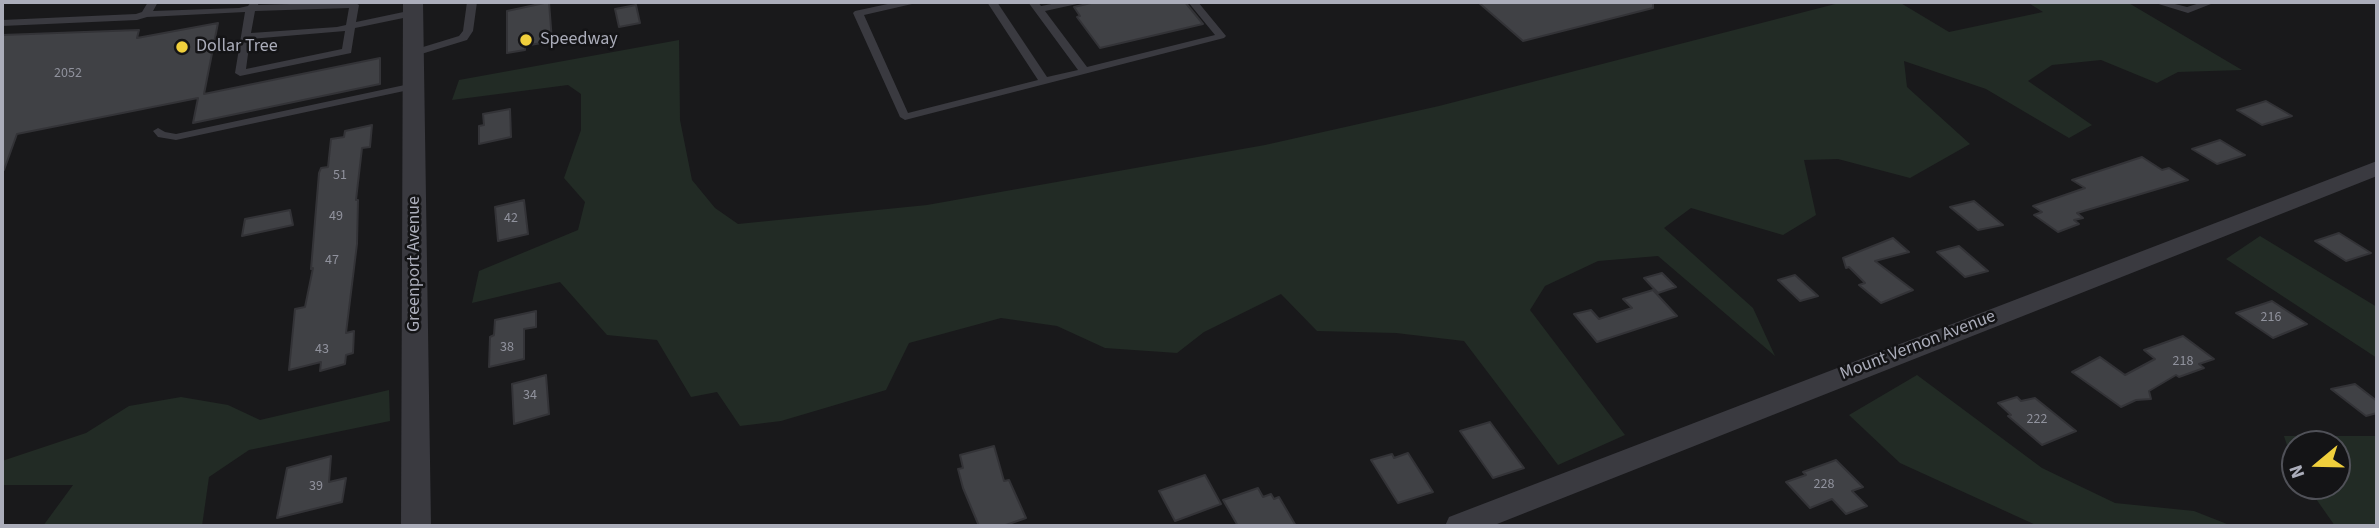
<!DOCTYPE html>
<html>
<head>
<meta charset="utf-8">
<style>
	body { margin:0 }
	#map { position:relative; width:2379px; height:528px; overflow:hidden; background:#19191b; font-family:"Source Sans 3",sans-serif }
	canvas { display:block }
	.frame { position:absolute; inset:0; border:4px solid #abadba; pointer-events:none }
	.north { position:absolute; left:2281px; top:430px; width:70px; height:70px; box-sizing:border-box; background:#141416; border:2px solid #505158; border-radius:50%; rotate:251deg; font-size:19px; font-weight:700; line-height:28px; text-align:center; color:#abadba }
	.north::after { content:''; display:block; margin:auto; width:24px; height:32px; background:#f0cf3c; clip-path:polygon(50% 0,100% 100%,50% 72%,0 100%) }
</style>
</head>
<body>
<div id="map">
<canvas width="2379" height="528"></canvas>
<div class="frame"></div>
<div class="north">N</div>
</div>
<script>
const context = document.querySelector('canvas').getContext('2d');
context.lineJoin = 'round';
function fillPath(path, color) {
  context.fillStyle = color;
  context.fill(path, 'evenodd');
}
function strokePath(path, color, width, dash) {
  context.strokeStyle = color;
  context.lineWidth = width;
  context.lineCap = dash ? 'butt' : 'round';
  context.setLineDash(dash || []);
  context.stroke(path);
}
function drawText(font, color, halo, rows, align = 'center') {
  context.font = font + ' "Source Sans 3",sans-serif';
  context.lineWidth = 5;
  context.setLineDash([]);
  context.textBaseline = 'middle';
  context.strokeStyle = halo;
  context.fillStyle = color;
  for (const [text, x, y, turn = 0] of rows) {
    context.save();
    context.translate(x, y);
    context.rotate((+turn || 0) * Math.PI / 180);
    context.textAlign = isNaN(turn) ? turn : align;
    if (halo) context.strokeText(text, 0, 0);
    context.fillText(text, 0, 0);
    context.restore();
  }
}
fillPath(new Path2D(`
	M 1843,2 L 1899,2 L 1949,32 L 2043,12 L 2027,2 L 2127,2 L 2242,70 L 2178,72 L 2157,83 L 2101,60 L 2052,65 L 2028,81 L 2092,125 L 2069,138 L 1986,89 L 1904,61 L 1907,87 L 1970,144 L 1910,178 L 1838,159 L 1804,160 L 1816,215 L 1783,235 L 1691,208 L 1664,228 L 1753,308 L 1775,356 L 1658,256 L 1598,261 L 1545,286 L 1530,310 L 1625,435 L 1558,465 L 1464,341 L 1396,333 L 1317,331 L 1281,294 L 1204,332 L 1177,353 L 1105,348 L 1057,326 L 1001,318 L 909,343 L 886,390 L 781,421 L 740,426 L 717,392 L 691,397 L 657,340 L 607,335 L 560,282 L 472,303 L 479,271 L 578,230 L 585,202 L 564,178 L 581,130 L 581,94 L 568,85 L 452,100 L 459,80 L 679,40 L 680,120 L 692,180 L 715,208 L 738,224 L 927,205 L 1265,145 L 1439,106 Z
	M 2260,236 L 2377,307 L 2377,358 L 2226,259 Z
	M 1917,375 L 2042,468 L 2115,503 L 2194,511 L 2232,526 L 2038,526 L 1900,463 L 1849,415 Z
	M 389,390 L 390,421 L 249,450 L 209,477 L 202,526 L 43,526 L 73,485 L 2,485 L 2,461 L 86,433 L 129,406 L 181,397 L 228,405 L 260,420 Z
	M 2284,436 L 2377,436 L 2377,526 L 2335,526 L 2307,486 L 2337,486 L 2337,444 L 2295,444 L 2295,470 Z`), '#222b25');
const building = new Path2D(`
	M 549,2 L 552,41 L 525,46 L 525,50 L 507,53 L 507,11 Z
	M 1095,2 L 1185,2 L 1203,24 L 1100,48 L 1077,17 L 1080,16 L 1074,7 Z
	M 1478,2 L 1653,2 L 1653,8 L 1523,41 Z
	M 636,5 L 640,23 L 619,27 L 615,9 Z
	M 218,23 L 204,94 L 380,58 L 380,84 L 193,123 L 198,98 L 17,134 L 4,170 L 2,169 L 2,35 L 139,30 L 137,38 Z
	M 2266,101 L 2292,116 L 2262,125 L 2237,110 Z
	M 510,109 L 511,137 L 479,144 L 479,126 L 484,125 L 483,114 Z
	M 372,125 L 370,147 L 362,148 L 356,200 L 358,200 L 357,244 L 346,333 L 354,331 L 353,353 L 346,355 L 345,364 L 320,371 L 321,362 L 289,370 L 295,309 L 305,307 L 313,268 L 311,269 L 319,173 L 321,168 L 328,167 L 331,139 L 344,137 L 345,131 Z
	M 2220,140 L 2245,155 L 2217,164 L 2192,149 Z
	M 2142,157 L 2162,170 L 2169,168 L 2188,180 L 2077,213 L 2083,218 L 2074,220 L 2079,224 L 2058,232 L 2034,215 L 2042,212 L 2033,206 L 2085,188 L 2072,180 Z
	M 524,200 L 528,234 L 498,241 L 495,207 Z
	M 1974,201 L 2003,225 L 1978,230 L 1950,207 Z
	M 290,210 L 293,225 L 242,236 L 245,219 Z
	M 2339,233 L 2371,253 L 2346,261 L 2315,241 Z
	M 1893,238 L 1909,252 L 1875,261 L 1913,290 L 1881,303 L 1859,285 L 1865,283 L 1849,267 L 1846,268 L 1843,258 Z
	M 1959,246 L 1988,271 L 1965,277 L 1937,252 Z
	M 1662,273 L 1676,287 L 1658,293 L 1644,278 Z
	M 1795,275 L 1818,296 L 1800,301 L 1778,280 Z
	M 1653,290 L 1677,316 L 1597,342 L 1574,314 L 1591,310 L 1599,319 L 1632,308 L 1623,299 Z
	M 2272,301 L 2307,324 L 2273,338 L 2236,313 Z
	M 536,311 L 536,327 L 524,329 L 524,359 L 489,367 L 490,337 L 494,335 L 495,320 Z
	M 2183,336 L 2214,359 L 2199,364 L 2204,368 L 2179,377 L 2176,375 L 2149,391 L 2151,399 L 2136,400 L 2121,407 L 2072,372 L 2100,357 L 2125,375 L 2155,359 L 2144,350 Z
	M 546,375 L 549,414 L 514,424 L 512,384 Z
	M 2355,384 L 2377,401 L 2377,413 L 2366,416 L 2331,389 Z
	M 2017,397 L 2021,401 L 2035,398 L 2076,431 L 2042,445 L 2008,416 L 2011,415 L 1998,403 Z
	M 1490,422 L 1524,468 L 1493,478 L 1460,431 Z
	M 994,446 L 1004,481 L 1009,480 L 1026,518 L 1003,526 L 979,526 L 963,488 L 958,469 L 963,468 L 960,455 Z
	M 1408,453 L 1433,492 L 1398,503 L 1371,460 L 1392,454 L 1394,458 Z
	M 331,456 L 329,482 L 346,478 L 342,502 L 277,518 L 287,468 Z
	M 1836,460 L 1863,487 L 1852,491 L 1867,506 L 1846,514 L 1832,499 L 1810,508 L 1786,482 L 1806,475 L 1803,472 Z
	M 1205,475 L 1221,504 L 1175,521 L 1159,491 Z
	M 1258,488 L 1263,497 L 1271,494 L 1274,499 L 1279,497 L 1296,526 L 1238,526 L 1223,500 Z`);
fillPath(building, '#404145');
strokePath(building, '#333337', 2);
fillPath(new Path2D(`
	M 148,2 L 158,2 L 153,11 L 239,8 L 248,6 L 251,2 L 259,2 L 258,5 L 354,2 L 359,5 L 356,22 L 413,10 L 418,13 L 413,16 L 355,28 L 351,53 L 240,76 L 235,73 L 245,12 L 147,17 L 137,20 L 2,26 L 2,20 L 136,14 L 142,12 ZM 349,8 L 346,25 L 337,27 L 251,33 L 255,11 ZM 345,31 L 342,49 L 246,69 L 250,39 Z
	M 467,2 L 477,2 L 473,31 L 467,40 L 418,55 L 410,55 L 410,51 L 459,36 L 463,31 Z
	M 897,2 L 914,2 L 912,4 L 864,15 L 908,113 L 1038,80 L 987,2 L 997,2 L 1047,77 L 1078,70 L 1028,2 L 1038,2 L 1041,6 L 1062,2 L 1079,2 L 1077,4 L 1045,11 L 1087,67 L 1215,35 L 1188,2 L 1198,2 L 1226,36 L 1224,38 L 905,120 L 900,117 L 853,13 L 855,11 Z
	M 2152,2 L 2167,2 L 2187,7 L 2203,2 L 2216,2 L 2188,13 Z
	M 414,83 L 419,86 L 418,88 L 176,140 L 158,137 L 153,131 L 158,128 L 165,132 L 176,134 Z`), '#3a3a40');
fillPath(new Path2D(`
	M 403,2 L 423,2 L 431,526 L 401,526 Z
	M 2377,161 L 2377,176 L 1492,526 L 1445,526 L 1449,517 Z`), '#3a3a40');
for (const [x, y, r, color] of [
	[526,40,7,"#f0cf3c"],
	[182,47,7,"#f0cf3c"]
]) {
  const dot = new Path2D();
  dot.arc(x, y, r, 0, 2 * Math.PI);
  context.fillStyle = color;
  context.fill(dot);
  strokePath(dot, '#141416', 2.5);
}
drawText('14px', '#90929d', null, [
	["2052",68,74],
	["51",340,176],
	["49",336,217],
	["42",511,219],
	["47",332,261],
	["216",2271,318],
	["38",507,348],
	["43",322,350],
	["218",2183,362],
	["34",530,396],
	["222",2037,420],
	["228",1824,485],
	["39",316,487]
]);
drawText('18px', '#abadba', '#141416', [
	["Speedway",540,40],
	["Dollar Tree",196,47]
], 'left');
drawText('18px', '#abadba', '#141416', [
	["Greenport Avenue",415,264,-90],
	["Mount Vernon Avenue",1918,346,-21]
]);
</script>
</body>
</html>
